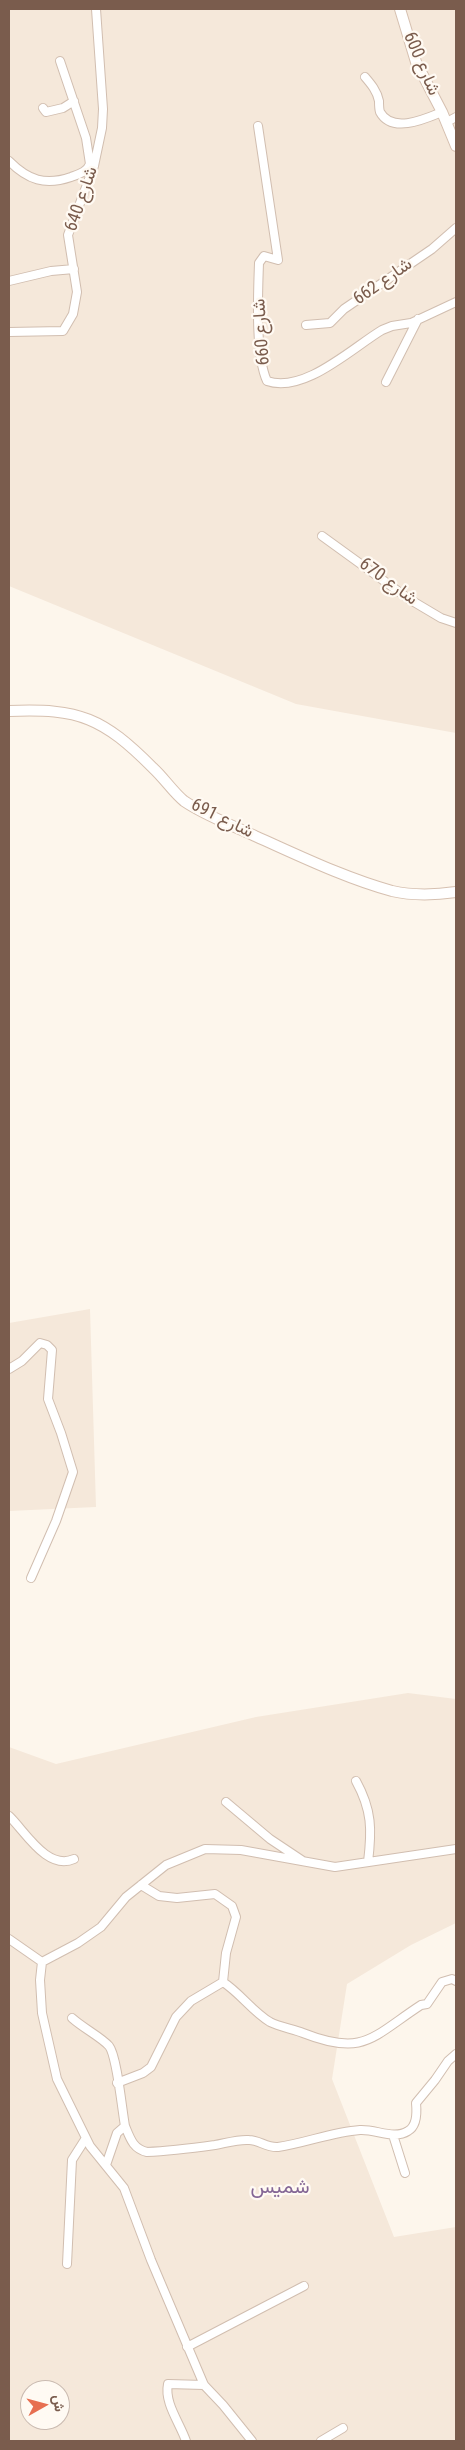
<!DOCTYPE html>
<html>
<head>
<meta charset="utf-8">
<style>
	body { margin:0 }
	#map { position:relative; width:465px; height:2450px; overflow:hidden; background:#fdf6ec; font-family:"Roboto Condensed",Vazirmatn,sans-serif }
	canvas { display:block }
	.frame { position:absolute; inset:0; border:10px solid #7a5c4d; pointer-events:none }
	.north { position:absolute; left:20px; top:2380px; width:50px; height:50px; box-sizing:border-box; background:#fffaf3; border:1px solid #cabbb1; border-radius:50%; rotate:83deg; font-size:14px; font-weight:700; line-height:20px; text-align:center; color:#7a5c4d }
	.north::after { content:''; display:block; margin:auto; width:18px; height:22px; background:#e76f51; clip-path:polygon(50% 0,100% 100%,50% 72%,0 100%) }
</style>
</head>
<body>
<div id="map">
<canvas width="465" height="2450"></canvas>
<div class="frame"></div>
<div class="north">ش</div>
</div>
<script>
const context = document.querySelector('canvas').getContext('2d');
context.lineJoin = 'round';
function fillPath(path, color) {
  context.fillStyle = color;
  context.fill(path, 'evenodd');
}
function strokePath(path, color, width, dash) {
  context.strokeStyle = color;
  context.lineWidth = width;
  context.lineCap = dash ? 'butt' : 'round';
  context.setLineDash(dash || []);
  context.stroke(path);
}
function drawText(font, color, halo, rows, align = 'center') {
  context.font = font + ' "Roboto Condensed",Vazirmatn,sans-serif';
  context.lineWidth = 4.5;
  context.setLineDash([]);
  context.textBaseline = 'middle';
  context.strokeStyle = halo;
  context.fillStyle = color;
  for (const [text, x, y, turn = 0] of rows) {
    context.save();
    context.translate(x, y);
    context.rotate((+turn || 0) * Math.PI / 180);
    context.textAlign = isNaN(turn) ? turn : align;
    if (halo) context.strokeText(text, 0, 0);
    context.fillText(text, 0, 0);
    context.restore();
  }
}
fillPath(new Path2D(`
	M 9,9 L 456,9 L 456,733 L 296,704 L 9,586 Z
	M 90,1309 L 96,1507 L 9,1511 L 9,1323 Z
	M 408,1693 L 456,1699 L 456,1923 L 411,1945 L 347,1984 L 332,2079 L 394,2237 L 456,2227 L 456,2441 L 9,2441 L 9,1747 L 56,1764 L 256,1717 ZM 30,2390 L 60,2390 L 60,2420 L 30,2420 Z`), '#f5e8da');
const street = new Path2D(`
	M 60,61 L 86,138 L 90,164 L 94,166
	M 365,77 C 371,84 377,91 379,101 C 379,104 379,109 380,112 C 392,134 425,119 442,112
	M 43,108 L 46,112 L 63,108 L 74,101
	M 447,122 L 456,117
	M 258,126 L 278,260 L 264,256 L 259,263 C 258,293 255,355 267,381 C 304,394 352,348 382,330 L 392,326 L 411,323 L 456,302
	M 9,161 C 28,180 45,186 71,177 C 79,174 87,172 90,164
	M 9,281 L 51,271 L 74,269
	M 306,325 L 330,323 L 344,309 L 432,249 L 456,228
	M 9,332 L 63,331 L 73,314 L 77,292 L 68,235 L 94,166 L 102,128 L 103,109 L 96,9
	M 386,382 L 418,319
	M 322,536 L 409,599 L 441,618 L 456,623
	M 9,1369 L 22,1361 L 40,1343 L 47,1345 L 52,1350 L 48,1399 L 61,1433 L 73,1472 L 56,1521 L 31,1578
	M 356,1781 C 372,1810 372,1830 368,1862
	M 226,1802 L 270,1839 L 303,1861
	M 9,1816 C 25,1831 47,1871 74,1859
	M 141,1885 L 159,1896 L 177,1898 L 215,1894 L 232,1906 L 236,1917 L 226,1953 L 223,1982 C 240,1993 253,2012 270,2022 C 280,2027 293,2029 303,2033 C 364,2057 372,2037 421,2005 L 427,2004 L 442,1982 L 452,1979 L 456,1981
	M 9,1939 L 42,1962
	M 72,2018 C 83,2028 101,2037 109,2046 C 117,2056 122,2110 125,2126 L 117,2133 L 106,2165
	M 117,2083 L 143,2073 L 151,2067 L 176,2017 L 191,2001 L 223,1982
	M 125,2126 C 130,2138 133,2149 147,2152 C 170,2151 193,2148 215,2145 C 226,2143 239,2139 249,2140 C 259,2140 267,2148 278,2147 C 306,2143 332,2132 360,2130 C 376,2129 394,2140 408,2131 C 417,2126 417,2113 416,2103 L 435,2080 L 448,2061 L 456,2054
	M 393,2135 L 405,2173
	M 67,2264 L 72,2160 L 86,2138
	M 187,2347 L 304,2286
	M 186,2441 C 180,2423 164,2403 168,2384 L 204,2385
	M 252,2441 L 223,2405 L 204,2385 L 151,2260 L 124,2188 L 90,2146 L 57,2079 L 42,2013 L 40,1980 L 42,1962 L 78,1943 L 101,1927 L 126,1897 L 166,1865 L 205,1849 L 241,1850 L 335,1867 L 456,1849
	M 321,2441 L 343,2428`);
const secondary = new Path2D(`
	M 400,9 L 416,62 L 442,112 L 456,146
	M 9,711 C 80,708 103,718 153,768 C 164,778 173,792 184,801 C 206,816 232,825 255,836 C 300,856 345,878 392,891 C 414,896 435,895 456,892`);
strokePath(street, '#d1beb0', 10);
strokePath(secondary, '#d6c0b0', 12);
strokePath(street, '#fff', 8);
strokePath(secondary, '#fff', 10);
drawText('18px', '#7a5c4d', '#fffaf3', [
	["شارع 600",421,64,67],
	["شارع 640",82,199,-71],
	["شارع 662",383,282,-35],
	["شارع 660",262,332,-94],
	["شارع 670",388,582,36],
	["شارع 691",222,819,26]
]);
drawText('20px', '#846695', '#fffaf3', [
	["شميس",280,2188]
]);
</script>
</body>
</html>
